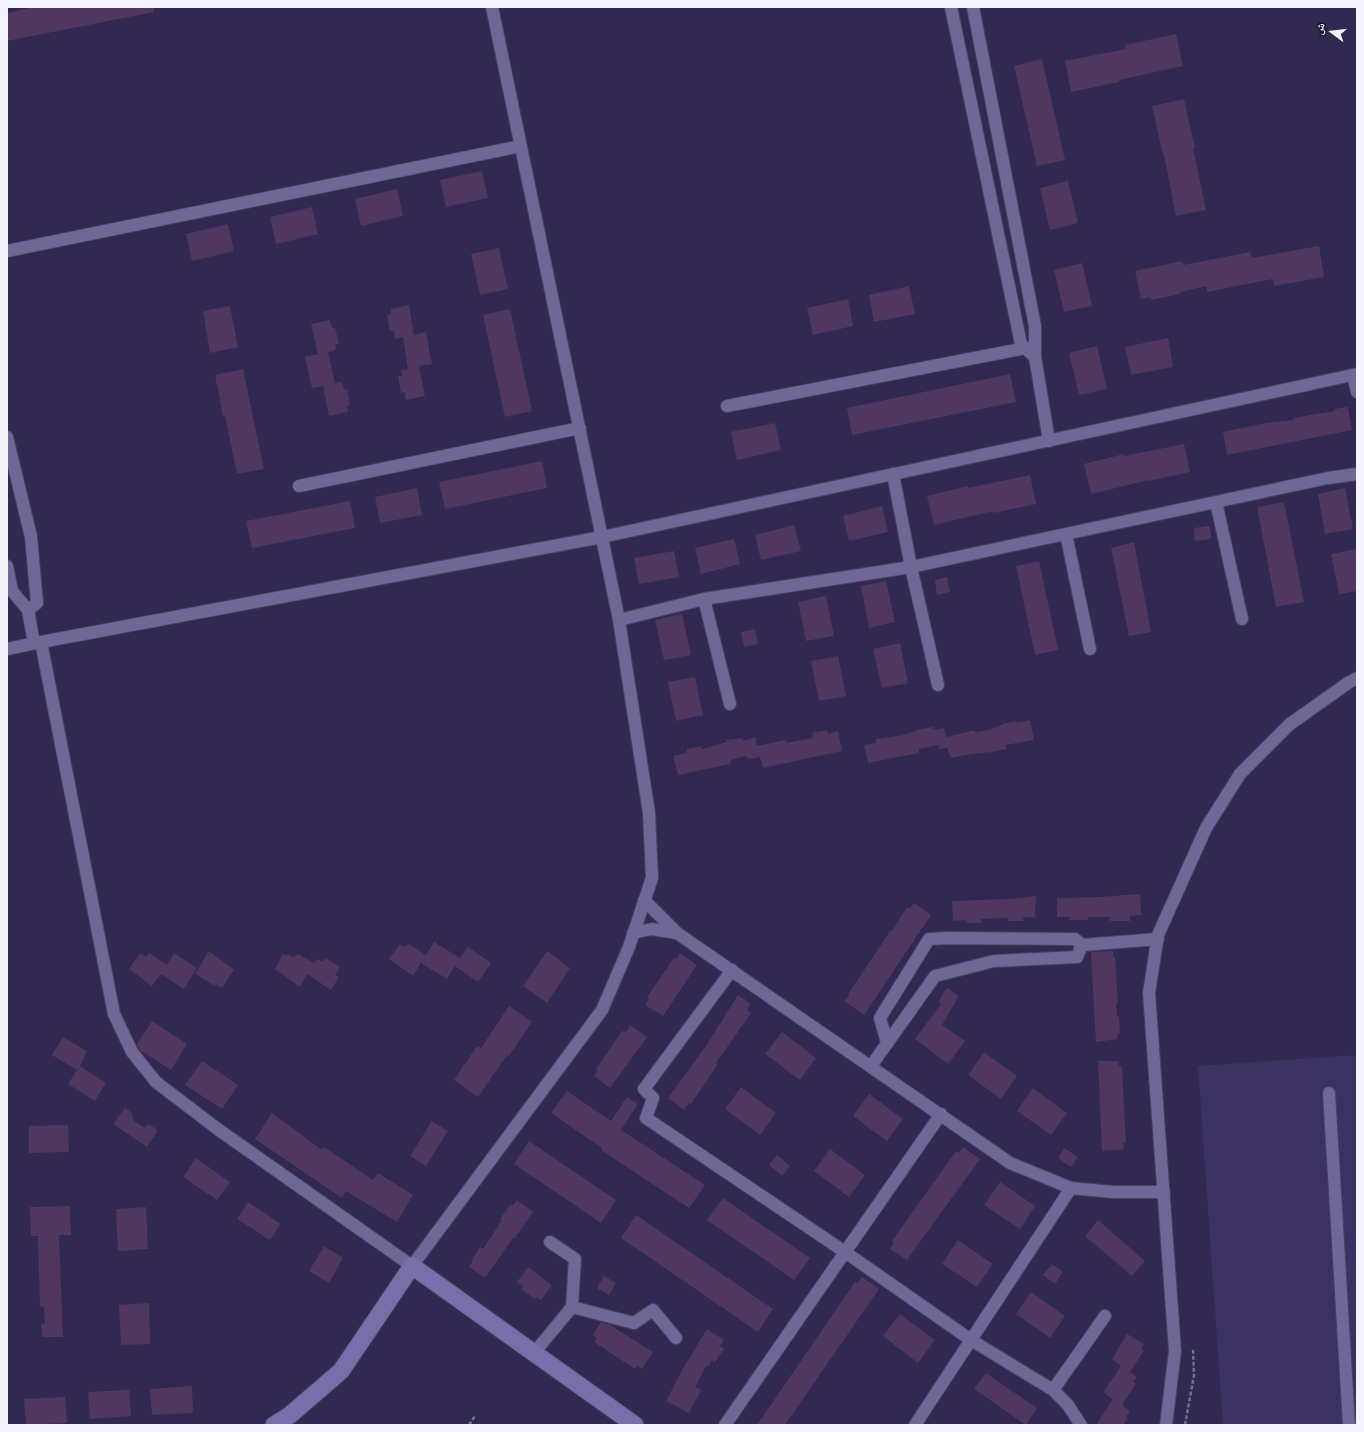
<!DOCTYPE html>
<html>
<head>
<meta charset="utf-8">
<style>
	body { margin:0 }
	#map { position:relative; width:1364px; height:1432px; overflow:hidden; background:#312952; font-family:Karla,"Noto Naskh Arabic",sans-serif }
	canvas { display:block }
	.frame { position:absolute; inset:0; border:8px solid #f5f4fe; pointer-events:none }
	.north { position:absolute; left:1312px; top:12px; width:40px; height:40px; -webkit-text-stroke:3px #181628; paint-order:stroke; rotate:285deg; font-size:11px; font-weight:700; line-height:16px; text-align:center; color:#f5f4fe }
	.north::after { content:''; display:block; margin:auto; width:14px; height:18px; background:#f5f4fe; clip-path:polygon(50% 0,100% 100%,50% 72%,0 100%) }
</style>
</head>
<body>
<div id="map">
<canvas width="1364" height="1432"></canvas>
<div class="frame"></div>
<div class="north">ش</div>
</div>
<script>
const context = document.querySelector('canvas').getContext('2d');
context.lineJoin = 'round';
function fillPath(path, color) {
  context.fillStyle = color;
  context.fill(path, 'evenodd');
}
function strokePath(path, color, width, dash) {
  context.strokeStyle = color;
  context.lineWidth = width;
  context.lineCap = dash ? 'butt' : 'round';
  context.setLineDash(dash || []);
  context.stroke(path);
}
fillPath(new Path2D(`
	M 1357,1055 L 1357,1425 L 1223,1425 L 1198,1066 Z`), '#3b3261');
fillPath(new Path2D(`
	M 34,7 L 154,7 L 154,12 L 7,41 L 7,13 Z
	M 1176,34 L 1183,66 L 1119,80 L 1119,82 L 1071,92 L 1065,61 L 1126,49 L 1125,45 Z
	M 1042,59 L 1065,160 L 1037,166 L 1014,66 Z
	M 1184,99 L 1195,148 L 1193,148 L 1206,210 L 1176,216 L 1164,155 L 1163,155 L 1152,106 Z
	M 482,171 L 488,198 L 446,207 L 440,180 Z
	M 1068,181 L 1078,223 L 1050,230 L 1040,188 Z
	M 397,189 L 403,216 L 361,226 L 355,199 Z
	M 312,207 L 318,234 L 276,244 L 270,217 Z
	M 228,224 L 234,251 L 192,261 L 186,234 Z
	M 1319,246 L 1324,277 L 1274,286 L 1273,279 L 1207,292 L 1206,286 L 1180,292 L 1180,294 L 1151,300 L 1151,297 L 1141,299 L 1135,271 L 1182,261 L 1183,265 L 1251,252 L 1252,258 Z
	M 499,248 L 508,289 L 480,295 L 471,254 Z
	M 1082,263 L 1092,306 L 1064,312 L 1054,270 Z
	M 909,286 L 915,314 L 874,322 L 869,295 Z
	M 848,299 L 853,326 L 813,335 L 807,308 Z
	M 409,305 L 414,335 L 426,332 L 432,364 L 419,366 L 425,396 L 406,400 L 405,392 L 401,393 L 398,376 L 402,376 L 401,370 L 408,369 L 403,337 L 395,339 L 394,331 L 390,331 L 387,315 L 391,314 L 390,309 Z
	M 230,306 L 238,347 L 210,353 L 203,311 Z
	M 510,309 L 532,411 L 505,417 L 483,315 Z
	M 330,320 L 332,328 L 335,328 L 339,344 L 335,345 L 336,350 L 328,352 L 335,383 L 342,382 L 344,390 L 347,389 L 350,405 L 347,406 L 348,412 L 329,416 L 323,386 L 312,388 L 305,357 L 318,354 L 311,324 Z
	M 1168,338 L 1173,367 L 1131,375 L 1125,347 Z
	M 1097,346 L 1107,389 L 1079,395 L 1069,353 Z
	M 243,369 L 264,469 L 237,474 L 225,416 L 223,416 L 215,375 Z
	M 1010,374 L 1016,402 L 852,435 L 847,408 Z
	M 1348,407 L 1352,430 L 1227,455 L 1223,432 L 1266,423 L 1294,420 L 1293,418 L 1335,411 L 1334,409 Z
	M 775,423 L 781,450 L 737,460 L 731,432 Z
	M 1184,444 L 1190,472 L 1149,481 L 1149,480 L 1091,494 L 1084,464 L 1124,454 L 1124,456 Z
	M 542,461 L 547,488 L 445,509 L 439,482 Z
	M 1030,475 L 1036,504 L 993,513 L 993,511 L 934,525 L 927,496 L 968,486 L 968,488 Z
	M 417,488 L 422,515 L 380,523 L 375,497 Z
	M 1345,488 L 1353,529 L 1325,534 L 1318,494 Z
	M 350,501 L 355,528 L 252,548 L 246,521 Z
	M 1284,502 L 1304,602 L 1276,607 L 1257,507 Z
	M 882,506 L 888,532 L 849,541 L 843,516 Z
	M 794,525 L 801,551 L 761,560 L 755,535 Z
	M 1210,526 L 1211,539 L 1195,541 L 1194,528 Z
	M 734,539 L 740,564 L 701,574 L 695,548 Z
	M 1134,542 L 1151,632 L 1129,636 L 1111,548 Z
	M 1357,549 L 1357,591 L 1339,594 L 1331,554 Z
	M 674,551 L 679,577 L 639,584 L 634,558 Z
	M 1039,561 L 1058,650 L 1035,655 L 1016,566 Z
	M 947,577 L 950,592 L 937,595 L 935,580 Z
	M 886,581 L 895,622 L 869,628 L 861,586 Z
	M 826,596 L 834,636 L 806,641 L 798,602 Z
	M 682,614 L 691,655 L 664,660 L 655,620 Z
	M 755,629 L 758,644 L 744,647 L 741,632 Z
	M 900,643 L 908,683 L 882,688 L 873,649 Z
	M 838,656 L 846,696 L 819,701 L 811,661 Z
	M 695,677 L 703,715 L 676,721 L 668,682 Z
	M 1030,720 L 1034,740 L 1006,745 L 1007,749 L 992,752 L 971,754 L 951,758 L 947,748 L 939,749 L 939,745 L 919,749 L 919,753 L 868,763 L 864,745 L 876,743 L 876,739 L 904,735 L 915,731 L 915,730 L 933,727 L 933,730 L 944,728 L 946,737 L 975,730 L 975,732 L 988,730 L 1002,725 L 1002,724 L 1016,721 L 1017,723 Z
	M 827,730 L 828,734 L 838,731 L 842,751 L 763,768 L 760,757 L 748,759 L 746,756 L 731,760 L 730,764 L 678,775 L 673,756 L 686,753 L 687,749 L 701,746 L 702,749 L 727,742 L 727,740 L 743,738 L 743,741 L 755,737 L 757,746 L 785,740 L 786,743 L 813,738 L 812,733 Z
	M 1140,894 L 1141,915 L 1130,916 L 1130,921 L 1110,921 L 1110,917 L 1088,917 L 1088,920 L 1070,920 L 1070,917 L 1057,917 L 1057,898 L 1098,897 Z
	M 1036,896 L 1035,917 L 1023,918 L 1023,921 L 1008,921 L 1008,918 L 981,919 L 981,923 L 966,923 L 966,920 L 953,921 L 952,901 L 1007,899 Z
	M 914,903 L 931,915 L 864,1015 L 844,1001 L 849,996 L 848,994 L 891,930 L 892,931 L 907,907 L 910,908 Z
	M 434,942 L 460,958 L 457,962 L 468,947 L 491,963 L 478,982 L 455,966 L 447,979 L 421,963 L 422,961 L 413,976 L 389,959 L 400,944 L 404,947 L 409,944 L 426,955 Z
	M 209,951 L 234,970 L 222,988 L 216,984 L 215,986 L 195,974 Z
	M 547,951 L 570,968 L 547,1003 L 523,986 Z
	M 1113,951 L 1113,957 L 1115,957 L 1118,1002 L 1116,1004 L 1117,1015 L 1119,1017 L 1120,1033 L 1117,1034 L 1117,1039 L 1096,1042 L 1091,952 Z
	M 140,953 L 146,957 L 149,953 L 167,965 L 174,953 L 197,968 L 184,989 L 161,974 L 152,986 L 129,969 Z
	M 680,953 L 697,965 L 663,1016 L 645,1005 L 649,999 L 647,997 L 674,958 L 676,959 Z
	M 283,954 L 286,956 L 288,954 L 293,957 L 298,954 L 314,963 L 317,959 L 323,962 L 325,958 L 340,967 L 335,975 L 339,977 L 331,990 L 307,974 L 300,987 L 275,969 Z
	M 947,988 L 959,996 L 942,1025 L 965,1041 L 948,1064 L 915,1039 L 941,1004 L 938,1002 Z
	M 738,995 L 751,1004 L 747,1010 L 751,1013 L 716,1063 L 718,1064 L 700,1091 L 691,1104 L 689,1103 L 684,1110 L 668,1098 L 706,1046 Z
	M 509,1006 L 532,1022 L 509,1056 L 507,1055 L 478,1097 L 454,1080 L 477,1046 L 481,1048 Z
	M 152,1021 L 187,1044 L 171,1070 L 140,1050 L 137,1044 Z
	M 630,1025 L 647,1037 L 610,1088 L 594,1076 L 598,1071 L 596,1069 L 622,1031 L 626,1032 Z
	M 782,1032 L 816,1058 L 800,1080 L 765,1054 Z
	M 63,1037 L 87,1051 L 80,1066 L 106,1083 L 95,1101 L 68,1084 L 77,1070 L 52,1055 Z
	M 984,1052 L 1017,1076 L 1001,1099 L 968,1075 Z
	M 202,1061 L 238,1085 L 222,1109 L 185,1085 Z
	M 1098,1061 L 1118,1061 L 1119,1066 L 1122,1067 L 1126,1143 L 1123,1143 L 1124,1149 L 1102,1151 Z
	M 741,1087 L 776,1113 L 760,1135 L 725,1109 Z
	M 1033,1088 L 1067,1113 L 1051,1135 L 1017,1111 Z
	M 567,1091 L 611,1121 L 627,1097 L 638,1104 L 621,1130 L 705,1185 L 689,1208 L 601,1150 L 602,1148 L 551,1113 Z
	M 869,1094 L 903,1119 L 887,1141 L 853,1116 Z
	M 125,1108 L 132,1113 L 133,1120 L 145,1128 L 148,1124 L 158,1130 L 147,1147 L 113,1124 Z
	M 272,1113 L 322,1150 L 324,1147 L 373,1180 L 378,1173 L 413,1195 L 397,1222 L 346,1191 L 342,1198 L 255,1139 Z
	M 432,1121 L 448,1131 L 426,1166 L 410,1156 Z
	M 68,1125 L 69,1152 L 29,1153 L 29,1126 Z
	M 529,1141 L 616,1200 L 601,1223 L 514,1164 Z
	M 963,1147 L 980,1159 L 907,1260 L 890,1249 L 894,1243 L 892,1241 L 956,1151 L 959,1153 Z
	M 1064,1148 L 1078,1157 L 1071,1167 L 1058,1158 Z
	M 830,1149 L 865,1175 L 849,1197 L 814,1171 Z
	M 777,1155 L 790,1166 L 782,1176 L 769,1165 Z
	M 196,1158 L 230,1182 L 217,1200 L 183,1177 Z
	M 1000,1182 L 1035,1206 L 1020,1229 L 984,1205 Z
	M 723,1198 L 810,1258 L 794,1280 L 707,1220 Z
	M 517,1200 L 533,1212 L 514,1239 L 513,1238 L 485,1278 L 469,1267 L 473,1260 L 472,1259 L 480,1247 L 483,1249 L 502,1220 L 500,1219 L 510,1205 L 512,1206 Z
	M 248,1202 L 281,1224 L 270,1240 L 237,1219 Z
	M 70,1206 L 71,1235 L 59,1235 L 63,1337 L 42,1337 L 41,1324 L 45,1323 L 44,1308 L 40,1306 L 38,1236 L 31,1236 L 30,1207 Z
	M 146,1207 L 148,1249 L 118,1251 L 116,1209 Z
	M 636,1215 L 773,1309 L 758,1332 L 621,1238 Z
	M 1098,1220 L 1145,1261 L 1132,1276 L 1085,1236 Z
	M 958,1240 L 993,1264 L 977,1287 L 942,1264 Z
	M 324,1246 L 343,1258 L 329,1283 L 309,1271 Z
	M 1052,1264 L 1063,1272 L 1055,1284 L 1043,1275 Z
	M 528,1267 L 552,1285 L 541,1300 L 537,1297 L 535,1299 L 521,1289 L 523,1286 L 517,1282 Z
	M 604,1276 L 616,1283 L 609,1295 L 597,1288 Z
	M 862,1277 L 879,1289 L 785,1425 L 757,1425 L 855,1282 L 858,1283 Z
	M 1031,1292 L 1065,1316 L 1050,1338 L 1016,1314 Z
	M 149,1303 L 150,1344 L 121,1345 L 119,1305 Z
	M 900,1314 L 935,1340 L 918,1363 L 883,1336 Z
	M 601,1322 L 610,1325 L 653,1352 L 642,1369 L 637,1366 L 635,1369 L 594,1342 L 597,1338 L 593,1335 Z
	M 707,1329 L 724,1340 L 720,1346 L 724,1349 L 715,1362 L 712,1360 L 708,1367 L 706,1366 L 695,1387 L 701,1390 L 689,1413 L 666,1401 L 682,1370 Z
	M 1127,1334 L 1144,1344 L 1141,1349 L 1144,1351 L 1130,1372 L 1137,1377 L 1133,1382 L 1136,1384 L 1122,1405 L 1130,1411 L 1126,1417 L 1128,1418 L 1123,1425 L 1096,1425 L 1113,1399 L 1103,1392 L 1121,1366 L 1112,1359 Z
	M 986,1373 L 1037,1408 L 1026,1425 L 974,1389 Z
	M 192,1386 L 193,1413 L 152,1415 L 150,1389 Z
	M 129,1390 L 131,1416 L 90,1419 L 88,1392 Z
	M 65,1397 L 67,1423 L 26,1425 L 24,1399 Z`), '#4f375f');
const street = new Path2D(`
	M 951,7 L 1021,344 L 1035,357
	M 973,7 L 1035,326 L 1035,357 L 1049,441
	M 7,251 L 521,146
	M 1353,375 L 1357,392
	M 727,406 L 1026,348
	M 7,437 L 31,537 L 37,603 L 28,610
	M 893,474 L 911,567 L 1328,478 L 1357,474
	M 299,486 L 580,428
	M 1216,502 L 1242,619
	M 1066,534 L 1090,649
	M 7,566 L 12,591 L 28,610 L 34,643
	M 619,620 L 704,599
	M 41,642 L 114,1014 L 132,1052 L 156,1082 L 219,1130 L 412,1266 L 602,1010 L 629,947 L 652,878 L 649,813 L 619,620 L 492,7
	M 7,649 L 41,642 L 602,537 L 1357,374
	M 730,704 L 704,599 L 911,567 L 938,685
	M 644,900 L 677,933 L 1010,1163 L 1071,1188 L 1113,1192 L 1164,1192
	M 633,933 L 652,929 L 677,933
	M 732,970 L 644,1089 L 653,1098 L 646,1118 L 845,1252 L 971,1340 L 1053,1390 L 1105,1316
	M 887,1043 L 880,1018 L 929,939 L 947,938 L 1075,939 L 1082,945 L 1158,939
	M 871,1066 L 935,976 L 994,961 L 1077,957 L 1082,945
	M 1329,1093 L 1349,1425
	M 572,1307 L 634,1323 L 653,1310 L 676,1338
	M 534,1353 L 572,1307 L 575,1259 L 550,1242
	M 1053,1390 L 1068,1405 L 1081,1425
	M 725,1425 L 941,1114
	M 915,1425 L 1071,1188
	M 1166,1425 L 1175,1351 L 1149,993 L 1158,935 L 1206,828 L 1240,774 L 1290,724 L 1348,683 L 1357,678`);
const secondary = new Path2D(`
	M 274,1425 L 290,1415 L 341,1371 L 412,1266 L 635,1425`);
strokePath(street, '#494263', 14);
strokePath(secondary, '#494263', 19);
strokePath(new Path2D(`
	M 469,1425 L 475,1416
	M 1185,1425 L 1194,1375 L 1193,1350`), '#756f8d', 2.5, [4, 2]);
strokePath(street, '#6f6897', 12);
strokePath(secondary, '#786faa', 17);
</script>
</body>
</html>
